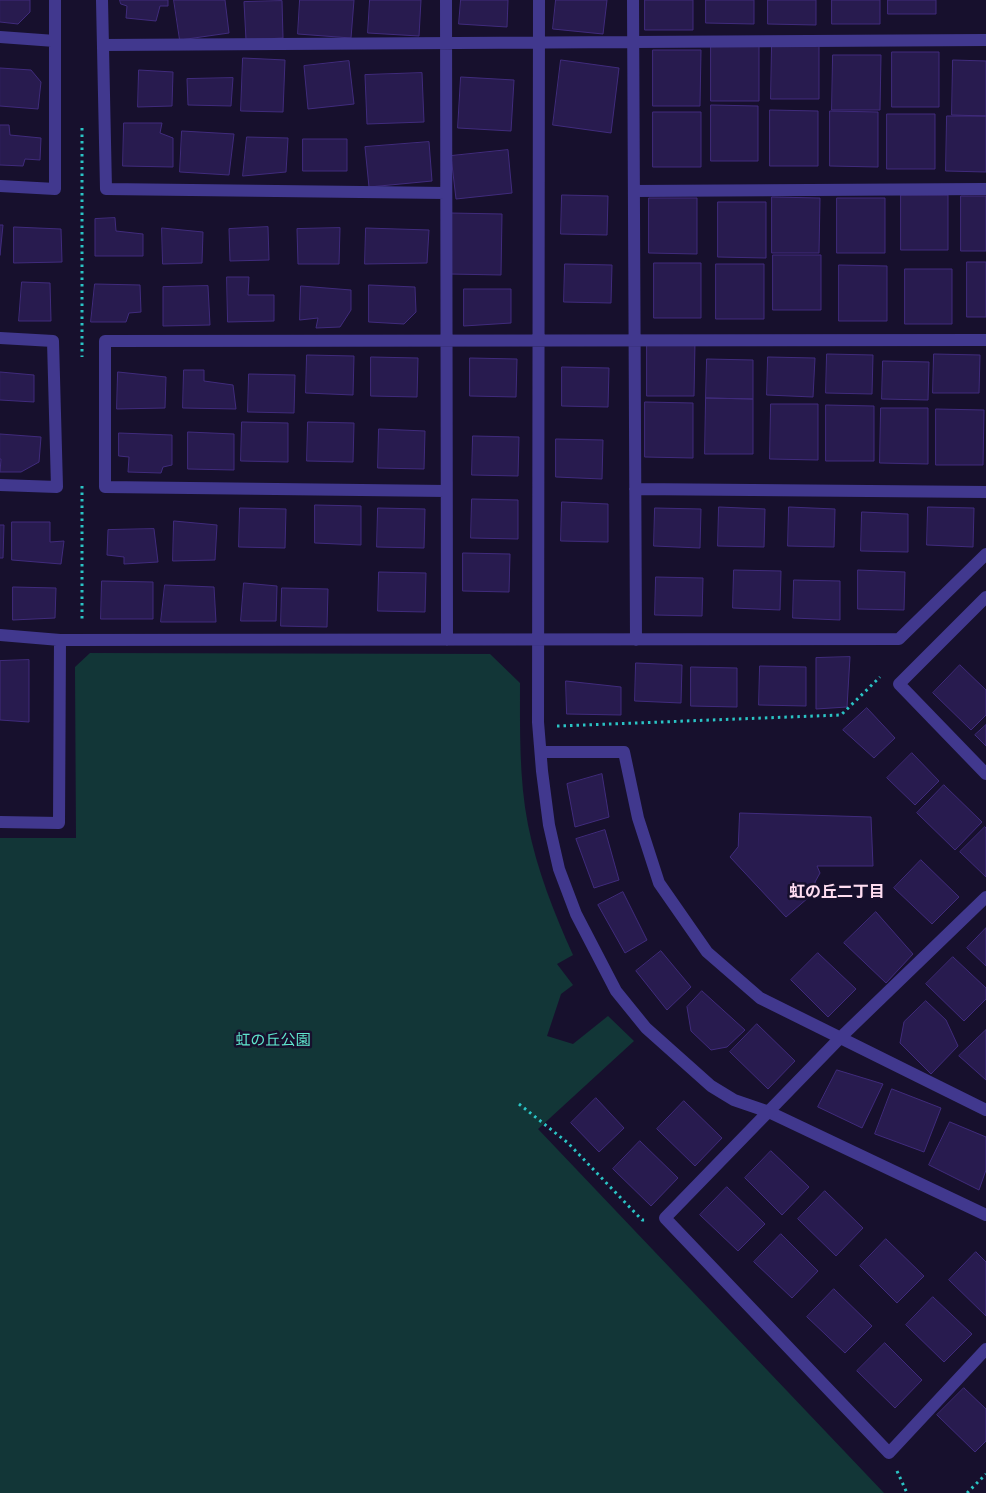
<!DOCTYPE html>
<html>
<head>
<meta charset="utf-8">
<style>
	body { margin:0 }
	canvas { display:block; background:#17102d }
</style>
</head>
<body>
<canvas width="986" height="1493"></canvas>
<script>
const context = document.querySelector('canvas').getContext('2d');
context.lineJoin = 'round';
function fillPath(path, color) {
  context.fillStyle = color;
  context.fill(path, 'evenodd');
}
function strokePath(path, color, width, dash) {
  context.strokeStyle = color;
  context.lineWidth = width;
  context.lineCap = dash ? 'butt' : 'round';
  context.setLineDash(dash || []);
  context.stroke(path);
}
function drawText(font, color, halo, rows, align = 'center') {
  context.font = font + ' "Exo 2","Noto Sans JP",sans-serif';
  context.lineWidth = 5;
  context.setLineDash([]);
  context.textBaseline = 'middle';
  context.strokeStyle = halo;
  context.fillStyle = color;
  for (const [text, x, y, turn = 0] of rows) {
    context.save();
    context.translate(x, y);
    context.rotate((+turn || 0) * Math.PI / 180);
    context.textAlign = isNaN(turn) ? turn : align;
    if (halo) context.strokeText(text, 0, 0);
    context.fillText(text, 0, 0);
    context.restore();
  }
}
fillPath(new Path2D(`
	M 90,653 L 490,654 L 520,683 C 520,729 519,779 528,825 C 537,870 554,913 573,955 L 557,964 L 573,985 L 561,994 L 547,1036 L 573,1044 L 608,1016 L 634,1041 L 538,1129 L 884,1493 L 0,1493 L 0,838 L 76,838 L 75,667 Z`), '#123637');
const building = new Path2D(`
	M 0,0 L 30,0 L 30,12 L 18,24 L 0,22 Z
	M 120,0 L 168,0 L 168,6 L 160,6 L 156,21 L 126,18 L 127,6 L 121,4 Z
	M 174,0 L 225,0 L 229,33 L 180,40 Z
	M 300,0 L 354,0 L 351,38 L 298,34 Z
	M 370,0 L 421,0 L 419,36 L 368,33 Z
	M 461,0 L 508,0 L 507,27 L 459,24 Z
	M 556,0 L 607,0 L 603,34 L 553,29 Z
	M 645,0 L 693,0 L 693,30 L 645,30 Z
	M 706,0 L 754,0 L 754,24 L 706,23 Z
	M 768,0 L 816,0 L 816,25 L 768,24 Z
	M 832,0 L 880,0 L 880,24 L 832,24 Z
	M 888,0 L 936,0 L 936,14 L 888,14 Z
	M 282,1 L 283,38 L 246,40 L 244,2 Z
	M 772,44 L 819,44 L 819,99 L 771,99 Z
	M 711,45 L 759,46 L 759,101 L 711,101 Z
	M 653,50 L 701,50 L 700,106 L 653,106 Z
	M 892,52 L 939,52 L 939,107 L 892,107 Z
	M 833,55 L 881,55 L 880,110 L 832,110 Z
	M 243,58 L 285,60 L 283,112 L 241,111 Z
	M 561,60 L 619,68 L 611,133 L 553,125 Z
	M 953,60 L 986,61 L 986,116 L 952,115 Z
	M 349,61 L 354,104 L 308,109 L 304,66 Z
	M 0,68 L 31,70 L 41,82 L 38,109 L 0,106 Z
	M 139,70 L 173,72 L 172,106 L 138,107 Z
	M 422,73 L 424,122 L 367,124 L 365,75 Z
	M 461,77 L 514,80 L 511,131 L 458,128 Z
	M 233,78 L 231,106 L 188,105 L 187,79 Z
	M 711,105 L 758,106 L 758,161 L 711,161 Z
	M 770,110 L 818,111 L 818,166 L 770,166 Z
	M 830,111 L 878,112 L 878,167 L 830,166 Z
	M 653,112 L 701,112 L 701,167 L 653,167 Z
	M 887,114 L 935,114 L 935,169 L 887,169 Z
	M 947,116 L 986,116 L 986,172 L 946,171 Z
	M 124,123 L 162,123 L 160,133 L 173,138 L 173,167 L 123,166 Z
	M 0,125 L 9,125 L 10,135 L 41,138 L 40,160 L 25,159 L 23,166 L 0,165 Z
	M 182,131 L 234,134 L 229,175 L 180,172 Z
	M 247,137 L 288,138 L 286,172 L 243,176 Z
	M 303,139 L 347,139 L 347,171 L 303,171 Z
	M 429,142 L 432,181 L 369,187 L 365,147 Z
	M 508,150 L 512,193 L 456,199 L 451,156 Z
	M 562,195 L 608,196 L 607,235 L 561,234 Z
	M 901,195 L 948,195 L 948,250 L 901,250 Z
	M 961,196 L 986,196 L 986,251 L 961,251 Z
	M 772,197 L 820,198 L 819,253 L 772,253 Z
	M 649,198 L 697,198 L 697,254 L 649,253 Z
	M 837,198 L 885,198 L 885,253 L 837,253 Z
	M 718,202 L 766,202 L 766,258 L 718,257 Z
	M 450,213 L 502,214 L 501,275 L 449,274 Z
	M 115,218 L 116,231 L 143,234 L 143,256 L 95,256 L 95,219 Z
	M 0,225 L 3,225 L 0,255 Z
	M 14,227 L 61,229 L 62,262 L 14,263 Z
	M 268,227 L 269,260 L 230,261 L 229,229 Z
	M 162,228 L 203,232 L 202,263 L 163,264 Z
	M 340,228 L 339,264 L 298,264 L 297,229 Z
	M 366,228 L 429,230 L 427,263 L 365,264 Z
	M 773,255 L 821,255 L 821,310 L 773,310 Z
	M 967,262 L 986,262 L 986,317 L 967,317 Z
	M 654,263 L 701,263 L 701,318 L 654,318 Z
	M 565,264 L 612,265 L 611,303 L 564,302 Z
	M 716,264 L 764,264 L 764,319 L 716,319 Z
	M 839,265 L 887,266 L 887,321 L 839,321 Z
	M 905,269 L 952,269 L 952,324 L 905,324 Z
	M 227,277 L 249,277 L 248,295 L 274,295 L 274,321 L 228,322 Z
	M 22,282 L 50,283 L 51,321 L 19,321 Z
	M 95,284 L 140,285 L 141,312 L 129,313 L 126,322 L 91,322 Z
	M 369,285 L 415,287 L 416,312 L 404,324 L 369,322 Z
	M 208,286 L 210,325 L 163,326 L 163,287 Z
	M 301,286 L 351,290 L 351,310 L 340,327 L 316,328 L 318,318 L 300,320 Z
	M 464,289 L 511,289 L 511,323 L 464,326 Z
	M 647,341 L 695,341 L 694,396 L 647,396 Z
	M 827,354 L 873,355 L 872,394 L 826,393 Z
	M 934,354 L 980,355 L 979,393 L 933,393 Z
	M 307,355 L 354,356 L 353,395 L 306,393 Z
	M 371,357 L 418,358 L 417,397 L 371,396 Z
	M 768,357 L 815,358 L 813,397 L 767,395 Z
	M 470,358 L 517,359 L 516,397 L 470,396 Z
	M 707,359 L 753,360 L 753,399 L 706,398 Z
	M 883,361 L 929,362 L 928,400 L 882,399 Z
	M 562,367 L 609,368 L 608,407 L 562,406 Z
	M 184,370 L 204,370 L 204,381 L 233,385 L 236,409 L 183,408 Z
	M 0,372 L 34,375 L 34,402 L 0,400 Z
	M 118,372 L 166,377 L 165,408 L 117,409 Z
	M 249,374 L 295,375 L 294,413 L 248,412 Z
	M 706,398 L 753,399 L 753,454 L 705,454 Z
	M 645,402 L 693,403 L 693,458 L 645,457 Z
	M 771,404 L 818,404 L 818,460 L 770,459 Z
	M 826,405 L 874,406 L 874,461 L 826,461 Z
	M 881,408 L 928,408 L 928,464 L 880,463 Z
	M 936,409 L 984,410 L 983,465 L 936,465 Z
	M 242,422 L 288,423 L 288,462 L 241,461 Z
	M 308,422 L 354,423 L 353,462 L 307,461 Z
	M 379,429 L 425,431 L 424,469 L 378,468 Z
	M 188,432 L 234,434 L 234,470 L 188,469 Z
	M 119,433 L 172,435 L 172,465 L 163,467 L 161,473 L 128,472 L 129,457 L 119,456 Z
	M 0,434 L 41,437 L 39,462 L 21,472 L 0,472 L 1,459 L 0,459 Z
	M 473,436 L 519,437 L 518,476 L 472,475 Z
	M 556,439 L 603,440 L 602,479 L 556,477 Z
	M 472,499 L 518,500 L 518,539 L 471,538 Z
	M 562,502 L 608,504 L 608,542 L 561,541 Z
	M 315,505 L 361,506 L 361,545 L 315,543 Z
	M 719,507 L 765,509 L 764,547 L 718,546 Z
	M 789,507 L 835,509 L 834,547 L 788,546 Z
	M 928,507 L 974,508 L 973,547 L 927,545 Z
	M 240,508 L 286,509 L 285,548 L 239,547 Z
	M 378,508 L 425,509 L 424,548 L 377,547 Z
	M 655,508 L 701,509 L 700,548 L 654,546 Z
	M 862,512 L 908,514 L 908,552 L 861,551 Z
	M 174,521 L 217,525 L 215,560 L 173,561 Z
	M 12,522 L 50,522 L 50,542 L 64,541 L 61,564 L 12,560 Z
	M 0,525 L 4,525 L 3,558 L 0,558 Z
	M 154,529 L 158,562 L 124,564 L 124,557 L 107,555 L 108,530 Z
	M 463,553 L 510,554 L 509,592 L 463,591 Z
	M 734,570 L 781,571 L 780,610 L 733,608 Z
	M 858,570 L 905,572 L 904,610 L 858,609 Z
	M 379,572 L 426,573 L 425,612 L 378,611 Z
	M 656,577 L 703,578 L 702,616 L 655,615 Z
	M 794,580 L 840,581 L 840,620 L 793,618 Z
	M 102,581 L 153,582 L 153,619 L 101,619 Z
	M 244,583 L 277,586 L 276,621 L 241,621 Z
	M 165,585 L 214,587 L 216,622 L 161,622 Z
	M 13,587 L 56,588 L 55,618 L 13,620 Z
	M 282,588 L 328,589 L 327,627 L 281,626 Z
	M 850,657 L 847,707 L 816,709 L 816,658 Z
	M 29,660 L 29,722 L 0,720 L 0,661 Z
	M 636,663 L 682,665 L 681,703 L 635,701 Z
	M 960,665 L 986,690 L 986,715 L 971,730 L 933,693 Z
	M 760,666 L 806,667 L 806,706 L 759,705 Z
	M 691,667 L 737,668 L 737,707 L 691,706 Z
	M 566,681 L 621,687 L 621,715 L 567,714 Z
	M 867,708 L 895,738 L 874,758 L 843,730 Z
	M 986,725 L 986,746 L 975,735 Z
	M 912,753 L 939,781 L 915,805 L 887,778 Z
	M 602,774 L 609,817 L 575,827 L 567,784 Z
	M 944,785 L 982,822 L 955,850 L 917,813 Z
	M 740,813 L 871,817 L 873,866 L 817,866 L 820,873 L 815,882 L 816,891 L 786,917 L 730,857 L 738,847 Z
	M 985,827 L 986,828 L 986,877 L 960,852 Z
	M 605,830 L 619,880 L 594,888 L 576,839 Z
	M 921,860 L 959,897 L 932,924 L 894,888 Z
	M 623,892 L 647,940 L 625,953 L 598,905 Z
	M 876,912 L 913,954 L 886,983 L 844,943 Z
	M 986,928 L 986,966 L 967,948 Z
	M 661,951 L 691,987 L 667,1010 L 636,971 Z
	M 818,953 L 856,989 L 828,1017 L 791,980 Z
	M 953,957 L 986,988 L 986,999 L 964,1021 L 926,984 Z
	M 702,991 L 745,1030 L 727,1047 L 711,1050 L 691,1031 L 687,1007 Z
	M 926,1001 L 946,1020 L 958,1046 L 931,1074 L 900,1043 L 904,1022 Z
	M 757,1024 L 795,1061 L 768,1089 L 730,1052 Z
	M 986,1030 L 986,1080 L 959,1056 Z
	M 837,1070 L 883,1084 L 862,1128 L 818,1107 Z
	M 892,1089 L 941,1108 L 924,1152 L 875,1134 Z
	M 596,1098 L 624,1128 L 599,1152 L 571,1123 Z
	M 684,1101 L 722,1138 L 695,1166 L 657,1129 Z
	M 950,1122 L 986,1137 L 986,1170 L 979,1190 L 929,1165 Z
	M 640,1141 L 678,1178 L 651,1206 L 613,1169 Z
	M 771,1151 L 809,1187 L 782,1215 L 745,1178 Z
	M 727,1187 L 765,1224 L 738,1251 L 700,1215 Z
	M 825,1191 L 863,1228 L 836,1256 L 798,1219 Z
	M 781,1234 L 818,1271 L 792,1298 L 754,1262 Z
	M 886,1239 L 924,1276 L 897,1303 L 860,1266 Z
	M 976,1252 L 986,1262 L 986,1316 L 949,1280 Z
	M 834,1289 L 872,1326 L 845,1353 L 807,1317 Z
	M 933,1297 L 972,1334 L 944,1362 L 906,1325 Z
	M 885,1343 L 922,1380 L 895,1408 L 857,1371 Z
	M 964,1388 L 986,1409 L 986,1441 L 975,1452 L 937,1415 Z`);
fillPath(building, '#281b4f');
strokePath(building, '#402b7c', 1);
strokePath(new Path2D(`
	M 82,128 L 82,357
	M 82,486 L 82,619
	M 557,726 L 841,715 L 880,677
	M 519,1104 L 568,1143 L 642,1220 L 645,1220
	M 897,1471 L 907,1493
	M 967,1493 L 986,1474`), '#2ac4c5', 3, [2.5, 4]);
strokePath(new Path2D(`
	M 102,0 L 106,189 L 446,193
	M 446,0 L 447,640
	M 539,0 L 538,722 L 542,771 L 549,825 L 559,869 L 576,914 L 616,991 L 646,1028 L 711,1086 L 734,1100 L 769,1112 L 986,1215
	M 633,0 L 636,640
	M 0,37 L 55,41
	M 103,45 L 986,40
	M 0,186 L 55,189 L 55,0
	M 634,191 L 986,189
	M 0,338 L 53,341 L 57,487 L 0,485
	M 635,489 L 986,492
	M 446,491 L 105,487 L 105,341 L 986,340
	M 986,597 L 899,684 L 986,774
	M 0,635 L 60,640 L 899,639 L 986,554
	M 541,752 L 624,752 L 638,818 L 659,883 L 707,952 L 760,998 L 986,1110
	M 0,822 L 59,823 L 60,640
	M 986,897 L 840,1038 L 665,1218 L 889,1453 L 986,1349`), '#41388e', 12);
drawText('15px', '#5fe7ce', '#17102d', [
	["虹の丘公園",273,1040]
]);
drawText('bold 16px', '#ffddf1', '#17102d', [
	["虹の丘二丁目",837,892]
]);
</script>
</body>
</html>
